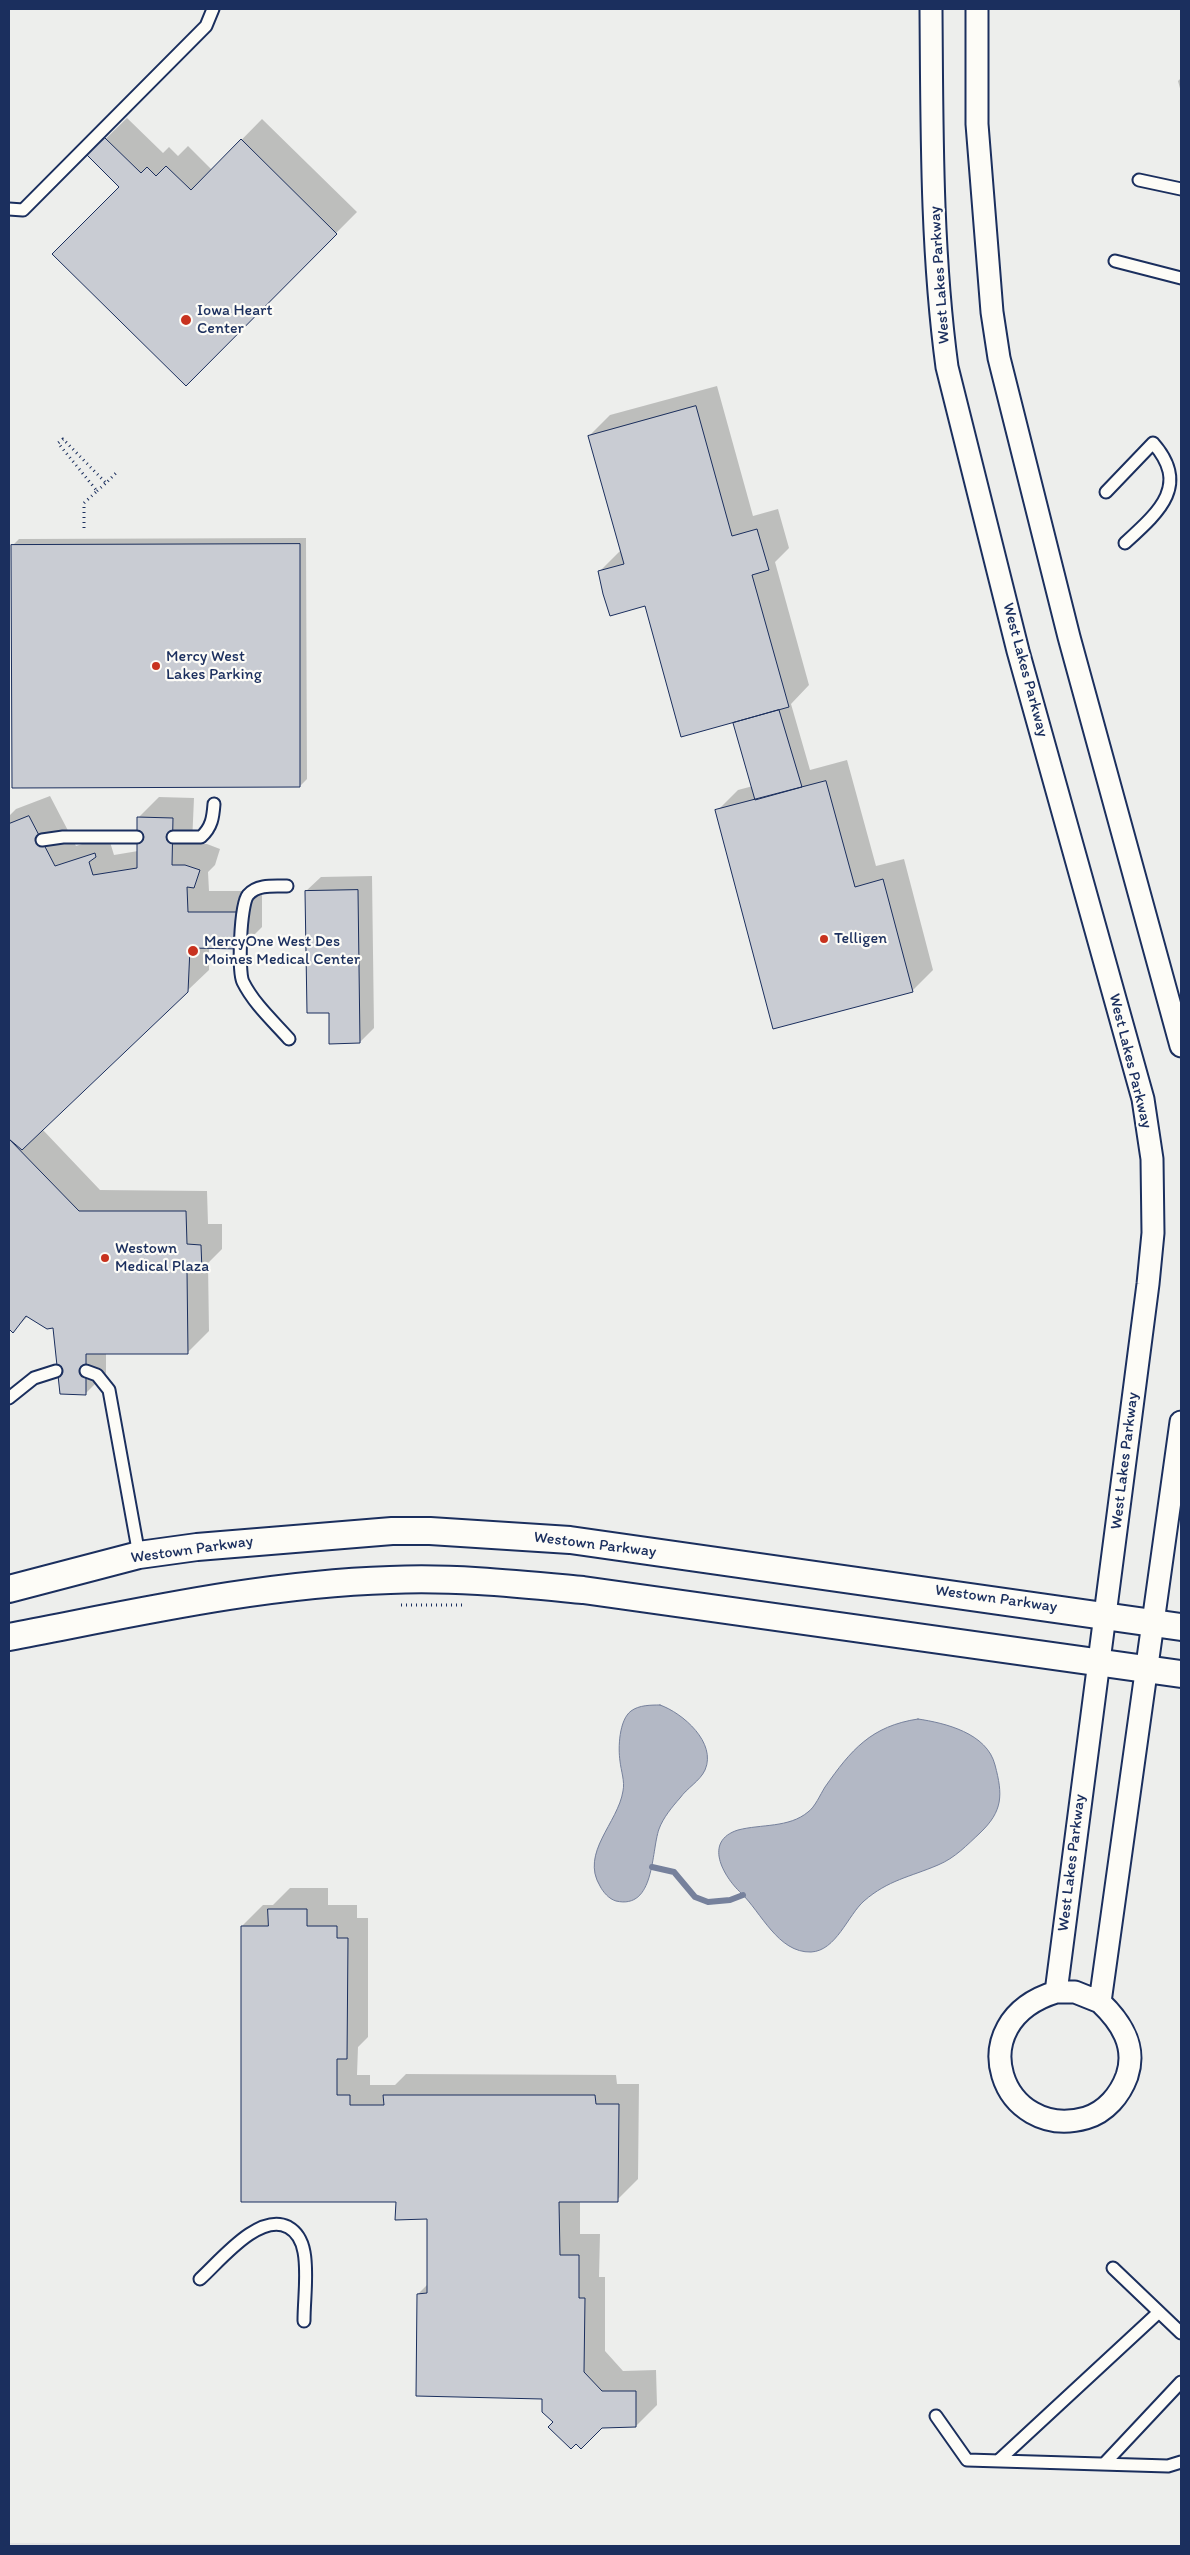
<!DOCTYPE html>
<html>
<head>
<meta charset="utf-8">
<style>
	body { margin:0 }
	#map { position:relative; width:1190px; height:2555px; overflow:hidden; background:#fdfcf7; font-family:Itim,sans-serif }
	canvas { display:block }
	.frame { position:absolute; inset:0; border:10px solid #1b2f5e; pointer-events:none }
</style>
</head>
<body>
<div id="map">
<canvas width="1190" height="2555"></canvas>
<div class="frame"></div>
</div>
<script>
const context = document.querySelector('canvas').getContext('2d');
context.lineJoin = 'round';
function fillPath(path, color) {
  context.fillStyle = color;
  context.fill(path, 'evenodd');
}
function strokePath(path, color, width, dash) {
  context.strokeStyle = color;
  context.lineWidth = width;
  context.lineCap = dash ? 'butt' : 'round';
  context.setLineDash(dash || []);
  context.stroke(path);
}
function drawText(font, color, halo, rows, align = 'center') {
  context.font = font + ' Itim,sans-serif';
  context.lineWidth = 4.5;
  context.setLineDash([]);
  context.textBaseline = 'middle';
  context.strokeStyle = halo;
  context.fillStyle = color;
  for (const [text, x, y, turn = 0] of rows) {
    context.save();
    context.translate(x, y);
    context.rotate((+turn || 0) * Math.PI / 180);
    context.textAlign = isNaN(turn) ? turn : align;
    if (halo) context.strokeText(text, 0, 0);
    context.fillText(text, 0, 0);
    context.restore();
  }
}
fillPath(new Path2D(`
	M 9,9 L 1181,9 L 1181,2546 L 9,2543 Z`), '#edeeec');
fillPath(new Path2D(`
	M 9,2543 L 1181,2546 L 9,2546 Z`), '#e0e1e3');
const water = new Path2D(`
	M 660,1705 C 683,1713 717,1743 705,1770 C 700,1781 687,1788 680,1798 C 672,1807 663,1818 659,1829 C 651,1852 655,1910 616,1901 C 609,1899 603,1892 600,1886 C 580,1853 618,1823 623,1791 C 625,1781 621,1771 620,1761 C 618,1748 619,1720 631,1711 C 639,1705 651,1705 660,1705 Z
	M 918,1719 C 945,1723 987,1733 995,1765 C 1003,1795 1003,1811 980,1833 C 967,1845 955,1858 938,1865 C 910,1877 888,1880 864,1901 C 848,1915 836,1951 811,1952 C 778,1953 761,1912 741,1893 C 723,1876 703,1841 738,1830 C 761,1824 789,1828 808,1812 C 815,1807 820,1795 825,1787 C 851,1750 871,1726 918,1719 Z`);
fillPath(water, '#b3b8c5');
strokePath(water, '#76819c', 1);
fillPath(new Path2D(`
	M 1181,78 L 1181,92 L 1178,81 Z
	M 127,118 L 163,153 L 169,147 L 178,156 L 188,146 L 212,170 L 262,119 L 357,212 L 186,384 L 121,187 L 89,155 Z
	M 717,386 L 753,516 L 778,509 L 789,548 L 775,562 L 809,685 L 791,704 L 810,770 L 847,760 L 876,866 L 904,859 L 933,970 L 912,991 L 717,811 L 738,790 L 753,786 L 734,721 L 646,605 L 599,572 L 621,550 L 589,436 L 610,415 Z
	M 306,538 L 307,779 L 300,786 L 12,546 L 19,539 Z
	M 50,796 L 76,846 L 116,833 L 110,842 L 114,855 L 138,851 L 138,818 L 159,797 L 194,798 L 192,844 L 207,844 L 220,849 L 215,865 L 208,872 L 209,891 L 262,891 L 262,927 L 241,948 L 209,947 L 209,970 L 42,1129 L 100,1190 L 207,1191 L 208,1224 L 222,1224 L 222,1249 L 208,1263 L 209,1331 L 188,1352 L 106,1353 L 106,1373 L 85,1394 L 54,1326 L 28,1316 L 13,1331 L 9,1327 L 9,816 L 16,809 Z
	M 372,876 L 374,1028 L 360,1042 L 306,891 L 321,877 Z
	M 290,1888 L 328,1888 L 328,1905 L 357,1905 L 357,1918 L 368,1918 L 368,2037 L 358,2047 L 357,2075 L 370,2075 L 370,2085 L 395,2085 L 406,2074 L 616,2075 L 617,2084 L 639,2084 L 638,2179 L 617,2200 L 580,2200 L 580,2234 L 600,2234 L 599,2277 L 605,2277 L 605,2351 L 623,2371 L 656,2370 L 657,2405 L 636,2426 L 555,2422 L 543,2398 L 418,2294 L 428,2284 L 428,2218 L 397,2200 L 242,2201 L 242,1926 L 263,1905 L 273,1905 Z`), '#0003');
strokePath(new Path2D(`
	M 652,1867 L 674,1872 L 695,1897 L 708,1902 L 730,1900 L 743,1895`), '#76819c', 6);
const building = new Path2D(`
	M 105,138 L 141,173 L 147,167 L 156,176 L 166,166 L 191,190 L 241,139 L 337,234 L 186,386 L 52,254 L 119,187 L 87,155 Z
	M 696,406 L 732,536 L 757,529 L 769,570 L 752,575 L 789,707 L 681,737 L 645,606 L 610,616 L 603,594 L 598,571 L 624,564 L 588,436 Z
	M 300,544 L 300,787 L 12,788 L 11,545 Z
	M 779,710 L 802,787 L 755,800 L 733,723 Z
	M 826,781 L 855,887 L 883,879 L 913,992 L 773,1029 L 715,810 Z
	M 29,816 L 55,866 L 95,853 L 96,857 L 89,862 L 93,875 L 137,868 L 137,817 L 173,818 L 172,865 L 185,865 L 200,870 L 194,888 L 187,887 L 188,912 L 241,912 L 241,949 L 190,948 L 188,992 L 22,1150 L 9,1139 L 9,824 Z
	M 358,890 L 360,1043 L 329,1044 L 329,1013 L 307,1013 L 305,891 Z
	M 9,1139 L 79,1211 L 186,1211 L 187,1244 L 201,1245 L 202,1271 L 187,1271 L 188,1354 L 86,1354 L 86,1395 L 60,1394 L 53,1328 L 47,1329 L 26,1316 L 13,1333 L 9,1329 Z
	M 268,1909 L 307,1909 L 307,1926 L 337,1926 L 337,1938 L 348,1938 L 347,2059 L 337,2059 L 337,2095 L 350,2095 L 350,2105 L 384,2105 L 383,2095 L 595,2095 L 596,2104 L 619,2104 L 618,2202 L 559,2202 L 560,2255 L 579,2255 L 579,2298 L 585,2298 L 584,2372 L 602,2391 L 636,2391 L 636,2427 L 602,2428 L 581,2449 L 576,2444 L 571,2449 L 548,2427 L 553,2422 L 542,2412 L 542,2399 L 416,2396 L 417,2294 L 427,2293 L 427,2219 L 395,2220 L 396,2202 L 241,2202 L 241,1926 L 268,1926 Z`);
fillPath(building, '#c9ccd3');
strokePath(building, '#1b2f5e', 1);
const service = new Path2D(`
	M 1139,180 L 1181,189
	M 9,209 L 23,210 L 206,26 L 213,9
	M 1115,261 L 1181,278
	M 1106,492 L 1153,443 C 1190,485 1160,511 1125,543
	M 173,837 L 201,837 C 212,827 213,817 214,804
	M 42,840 L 63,837 L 137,837
	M 287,886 C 274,886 257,884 248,895 C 240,905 238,972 243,982 C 254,1004 273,1021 289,1039
	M 86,1371 L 97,1375 L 109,1390 L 139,1555
	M 9,1398 L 34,1378 L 56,1371
	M 1113,2268 L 1181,2333
	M 200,2279 C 220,2261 259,2212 288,2227 C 297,2232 302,2241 304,2252 C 308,2273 304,2299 304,2321
	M 936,2416 L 967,2460 L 1168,2466 L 1181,2462
	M 998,2461 L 1159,2312
	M 1104,2464 L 1181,2382`);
const minor = new Path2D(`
	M 931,9 C 932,128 931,248 947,367 L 1018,651 L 1143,1099 L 1152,1159 L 1153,1233 L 1148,1284 L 1056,1992 C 958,2022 1002,2142 1086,2118 C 1106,2112 1120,2095 1127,2076 C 1137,2046 1121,2022 1100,2002 L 1181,1422
	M 977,9 L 977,124 L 992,312 L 999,358 L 1069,637 L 1181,1046
	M 1056,1992 L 1075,1992 L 1100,2002`);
const tertiary = new Path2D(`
	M 9,1589 L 139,1555 L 197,1547 L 392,1531 L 430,1531 L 570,1540 L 1181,1627
	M 9,1637 C 135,1613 261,1584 390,1580 C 454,1577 519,1584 583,1590 L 1181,1674`);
strokePath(service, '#1b2f5e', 15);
strokePath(minor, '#1b2f5e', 25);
strokePath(tertiary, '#1b2f5e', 30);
strokePath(new Path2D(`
	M 97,491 L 106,483
	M 84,528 L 84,503 L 97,491 L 58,443 L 63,439 L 106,483 L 118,471
	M 401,1605 L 462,1605`), '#1b2f5e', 3, [1, 4]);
strokePath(service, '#fdfcf7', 11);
strokePath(minor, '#fdfcf7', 21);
strokePath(tertiary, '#fdfcf7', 26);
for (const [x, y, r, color] of [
	[186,320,6,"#c8321e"],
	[156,666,5,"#c8321e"],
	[824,939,5,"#c8321e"],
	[193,951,6,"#c8321e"],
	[105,1258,5,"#c8321e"]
]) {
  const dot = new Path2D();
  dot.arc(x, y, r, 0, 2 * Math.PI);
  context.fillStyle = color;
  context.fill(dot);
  strokePath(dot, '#fdfcf7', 2);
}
drawText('16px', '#1b2f5e', '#fdfcf7', [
	["West Lakes Parkway",940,275,-94],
	["West Lakes Parkway",1025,670,75],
	["West Lakes Parkway",1130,1061,76],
	["West Lakes Parkway",1125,1461,-83],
	["Westown Parkway",595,1545,7],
	["Westown Parkway",192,1550,-8],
	["Westown Parkway",996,1599,8],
	["West Lakes Parkway",1072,1863,-83]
]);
drawText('16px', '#1b2f5e', '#fdfcf7', [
	["Iowa Heart",197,311],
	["Center",197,329],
	["Mercy West",166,657],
	["Lakes Parking",166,675],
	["Telligen",834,939],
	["MercyOne West Des",204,942],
	["Moines Medical Center",204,960],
	["Westown",115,1249],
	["Medical Plaza",115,1267]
], 'left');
</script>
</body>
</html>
